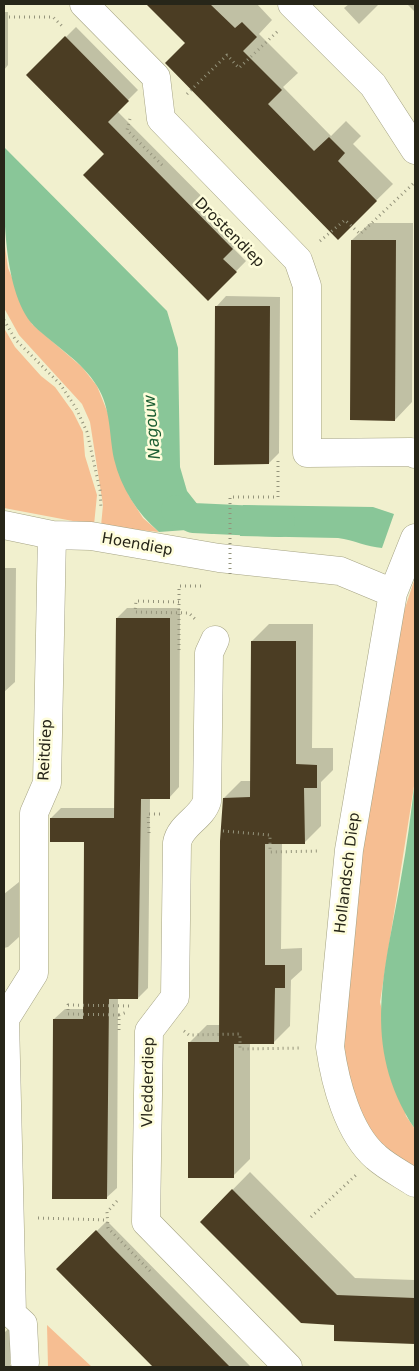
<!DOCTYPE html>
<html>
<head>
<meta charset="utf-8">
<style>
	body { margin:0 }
	#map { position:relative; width:419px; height:1371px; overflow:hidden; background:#f1f0ce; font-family:"DejaVu Sans",sans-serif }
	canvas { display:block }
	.frame { position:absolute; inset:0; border:5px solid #272619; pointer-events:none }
</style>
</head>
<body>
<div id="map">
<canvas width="419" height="1371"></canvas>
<div class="frame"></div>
</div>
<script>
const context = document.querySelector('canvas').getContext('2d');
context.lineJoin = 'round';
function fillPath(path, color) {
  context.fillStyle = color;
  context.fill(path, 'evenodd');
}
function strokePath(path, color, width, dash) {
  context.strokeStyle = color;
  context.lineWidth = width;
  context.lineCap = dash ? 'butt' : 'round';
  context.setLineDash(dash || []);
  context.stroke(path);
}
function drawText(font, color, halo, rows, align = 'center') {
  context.font = font + ' "DejaVu Sans",sans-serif';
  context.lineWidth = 5;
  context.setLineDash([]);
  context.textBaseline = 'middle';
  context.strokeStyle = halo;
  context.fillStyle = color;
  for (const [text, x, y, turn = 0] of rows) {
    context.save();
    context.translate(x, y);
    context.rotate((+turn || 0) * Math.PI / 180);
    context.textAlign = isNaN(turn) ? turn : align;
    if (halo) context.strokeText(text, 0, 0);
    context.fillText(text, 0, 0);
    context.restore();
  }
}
fillPath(new Path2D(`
	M 4,239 L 8,268 L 32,324 L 82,367 L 97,386 L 109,416 L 115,460 L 129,496 L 143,518 L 159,532 L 101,526 L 103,505 L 90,422 L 82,404 L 19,335 L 4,308 Z
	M 4,328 L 15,347 L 41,376 L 55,387 L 73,412 L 83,432 L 85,456 L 97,495 L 94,525 L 4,508 Z
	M 415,578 L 415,780 L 380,1002 L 406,1116 L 415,1129 L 415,1172 L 366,1131 L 343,1069 L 340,1031 L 371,760 L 396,635 Z
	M 47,1325 L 92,1367 L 48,1367 Z`), '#f6be92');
fillPath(new Path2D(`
	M 4,147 L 167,311 L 178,348 L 180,467 L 187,491 L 198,505 L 219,509 L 214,524 L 213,534 L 186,530 L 159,532 C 137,513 121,488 114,459 C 109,434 111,408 97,386 C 82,361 55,346 34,326 C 0,289 4,196 4,147 Z
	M 243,505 L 373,507 L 394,514 L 382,548 C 367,547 354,540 338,538 L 240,536 L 239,524 Z
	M 415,780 L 415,1129 C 359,1045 386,968 401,878 C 407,846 411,813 415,780 Z`), '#89c698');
fillPath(new Path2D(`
	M 148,4 L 257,4 L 272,20 L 259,34 L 298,73 L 283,87 L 331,136 L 346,121 L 361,136 L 353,144 L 393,184 L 338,238 L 187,43 Z
	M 349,4 L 379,4 L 359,24 L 344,8 Z
	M 407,4 L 415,4 L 415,12 Z
	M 4,12 L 8,12 L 8,65 L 4,70 Z
	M 76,27 L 138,90 L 117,111 L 243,238 L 233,248 L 246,261 L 208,300 L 106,154 L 28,75 Z
	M 370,223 L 413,223 L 412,402 L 395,420 L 352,240 Z
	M 226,296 L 280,297 L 279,453 L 269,463 L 216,307 Z
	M 4,554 L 5,568 L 16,568 L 15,682 L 4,692 Z
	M 127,608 L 180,608 L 179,787 L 169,798 L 150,798 L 148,988 L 138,998 L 118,998 L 117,1188 L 106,1198 L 54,1019 L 65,1009 L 84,1009 L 86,841 L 51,818 L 61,808 L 115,808 L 117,618 Z
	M 269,624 L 313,624 L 312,748 L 333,748 L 333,770 L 321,782 L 321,826 L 304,843 L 282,842 L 281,949 L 302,948 L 302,970 L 291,980 L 290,1026 L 273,1043 L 250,1043 L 250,1159 L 233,1176 L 190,1042 L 207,1025 L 220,1025 L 224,798 L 241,781 L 252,781 L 252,641 Z
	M 19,882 L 19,937 L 8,947 L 4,948 L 4,894 Z
	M 250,1172 L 355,1278 L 415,1280 L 415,1342 L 335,1340 L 335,1324 L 201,1222 Z
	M 107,1221 L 251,1367 L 155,1367 L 58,1269 Z
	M 11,1326 L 10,1365 L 15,1365 L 15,1367 L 4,1367 L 4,1333 Z`), '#0003');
strokePath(new Path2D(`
	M 176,510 L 193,518 L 280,522`), '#89c698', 30);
fillPath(new Path2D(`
	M 146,4 L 210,4 L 235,28 L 242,22 L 257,37 L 243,51 L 282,90 L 268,104 L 314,151 L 329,137 L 345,153 L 338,161 L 377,201 L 338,240 L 165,63 L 185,43 Z
	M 65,36 L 129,101 L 108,122 L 233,249 L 223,259 L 237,272 L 208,301 L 83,175 L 104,154 L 26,75 Z
	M 351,240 L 396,240 L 395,421 L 350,420 Z
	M 215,306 L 270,306 L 269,464 L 214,465 Z
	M 116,618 L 170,618 L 170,799 L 141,799 L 138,999 L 109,999 L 107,1199 L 52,1199 L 53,1019 L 83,1019 L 84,842 L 50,842 L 50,818 L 114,818 Z
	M 251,641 L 296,641 L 296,764 L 317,765 L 317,788 L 304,788 L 305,844 L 265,844 L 265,965 L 285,965 L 285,988 L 275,988 L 274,1044 L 234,1044 L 234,1178 L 188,1178 L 188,1042 L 219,1042 L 220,841 L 223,798 L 250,797 Z
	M 232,1189 L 337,1295 L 415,1298 L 415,1344 L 334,1341 L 334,1325 L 301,1323 L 200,1222 Z
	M 96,1230 L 112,1247 L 230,1367 L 153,1367 L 56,1269 Z`), '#4b3d23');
const minor = new Path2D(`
	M 84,4 L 156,77 L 161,119 L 298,260 L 307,286 L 307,453 L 411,452 L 415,454
	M 292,4 L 373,85 L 415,150
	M 4,525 L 52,535 L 91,536 L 219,558 L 340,571 L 393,593
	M 415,538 L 393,593 L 349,850 L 330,1047 C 335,1082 348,1133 376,1157 C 387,1167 403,1175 415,1183
	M 215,640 L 209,653 L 207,801 C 202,818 180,825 177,843 L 175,997 L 149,1031 L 146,1222 L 288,1367
	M 25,1363 L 23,1324 L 12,1314 L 5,1019 L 34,973 L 34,813 L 47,783 L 52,535`);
strokePath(minor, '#a5a384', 29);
strokePath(new Path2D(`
	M 4,17 L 53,17 L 62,26
	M 187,94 L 227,55 L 239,68 L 279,30
	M 130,119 L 127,130 L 164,167
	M 320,241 L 345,220 L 360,234 L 415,182
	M 4,320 L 15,339 L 60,384 L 76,408 L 87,432 L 100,490 L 101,508
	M 230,509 L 230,497 L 278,497 L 278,459
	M 179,602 L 136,601 L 135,612 L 189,613 L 196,620
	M 179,650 L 179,586 L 202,586
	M 223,831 L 270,835 L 270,852 L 320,851
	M 149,833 L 148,814 L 160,814
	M 119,1015 L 68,1014 L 68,1005 L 131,1006
	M 119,1030 L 119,1015 L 127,1012
	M 184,1031 L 189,1035 L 240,1034 L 240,1049 L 302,1048
	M 117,1201 L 107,1212 L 108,1228 L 150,1271
	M 311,1217 L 356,1175
	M 38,1218 L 107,1220`), '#94937b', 3, [1, 4]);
strokePath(minor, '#fff', 28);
strokePath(new Path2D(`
	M 230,574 L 230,509`), '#94937b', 3, [1, 4]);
drawText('15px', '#272619', '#fefddb', [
	["Drostendiep",229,233,45],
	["Hoendiep",137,545,10],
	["Reitdiep",46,750,-87],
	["Hollandsch Diep",348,873,-83],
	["Vledderdiep",149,1082,-89]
]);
drawText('italic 16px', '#1b5e32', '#fefddb', [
	["Nagouw",153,427,-95]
]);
</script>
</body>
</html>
